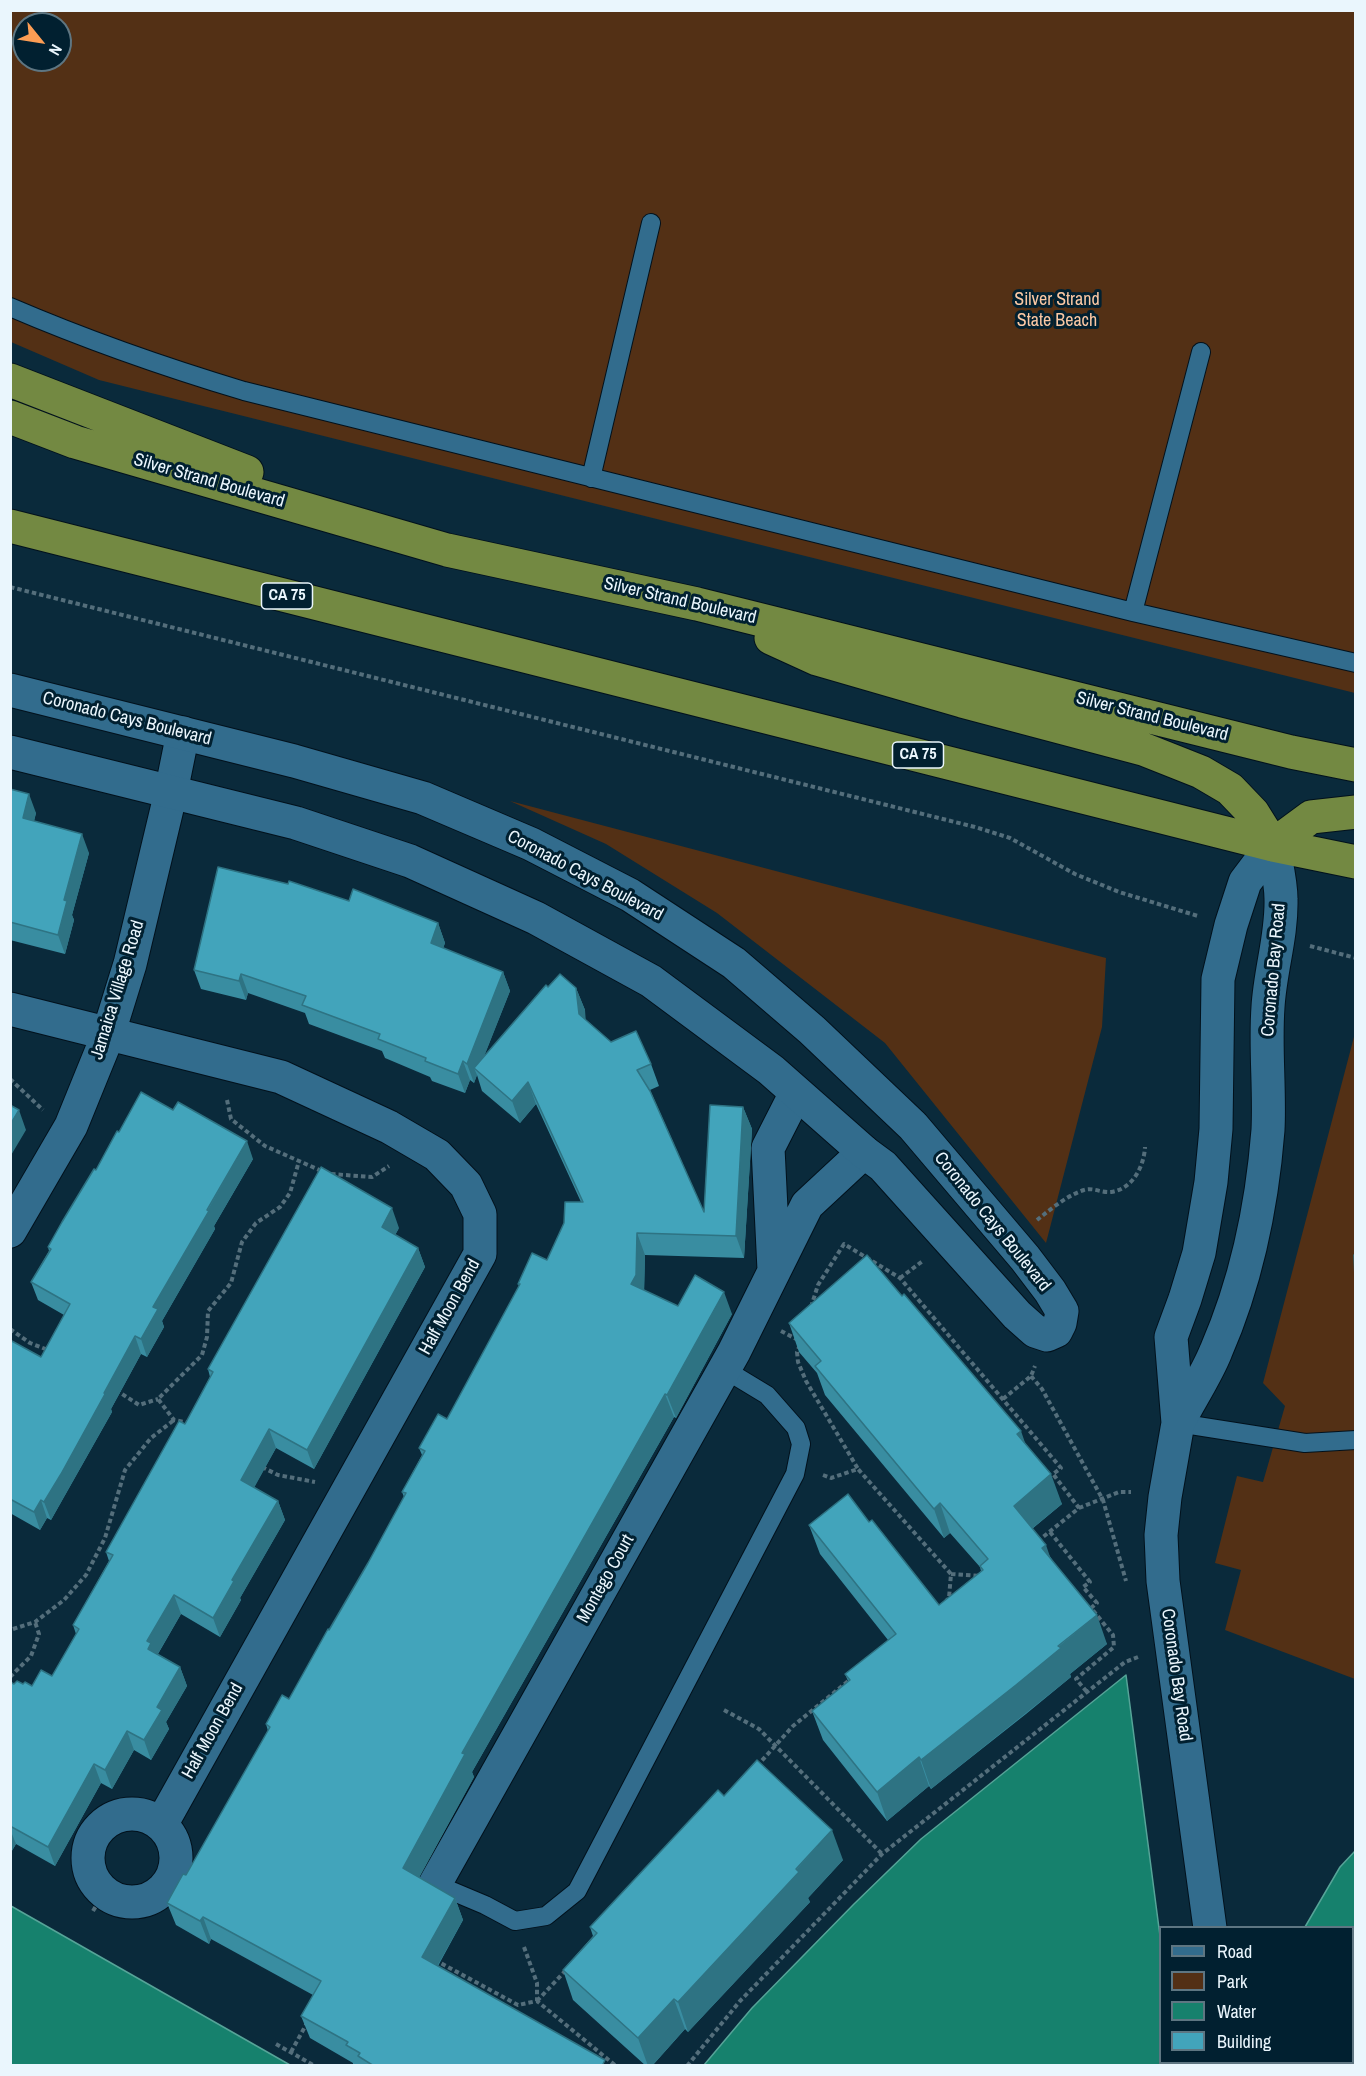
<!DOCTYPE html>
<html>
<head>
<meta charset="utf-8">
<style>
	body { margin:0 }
	#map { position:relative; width:1366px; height:2076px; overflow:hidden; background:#0a2a3b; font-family:"Archivo Narrow",sans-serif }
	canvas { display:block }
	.frame { position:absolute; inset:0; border:12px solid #eaf6fd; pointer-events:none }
	.legend { position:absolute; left:1159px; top:1926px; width:195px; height:138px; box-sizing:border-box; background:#012030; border:2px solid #5e7682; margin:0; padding:8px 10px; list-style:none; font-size:18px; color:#eaf6fd }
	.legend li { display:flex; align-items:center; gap:12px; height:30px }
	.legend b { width:30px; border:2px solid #5e7682 }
	.north { position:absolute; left:12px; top:12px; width:60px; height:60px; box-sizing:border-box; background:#012030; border:2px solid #5e7682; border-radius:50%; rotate:120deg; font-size:16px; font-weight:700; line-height:24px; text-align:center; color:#eaf6fd }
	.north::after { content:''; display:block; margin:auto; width:21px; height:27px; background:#fc9d54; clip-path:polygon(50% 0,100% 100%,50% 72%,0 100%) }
</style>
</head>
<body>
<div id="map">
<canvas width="1366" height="2076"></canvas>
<div class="frame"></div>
<ul class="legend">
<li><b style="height:8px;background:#326c8d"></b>Road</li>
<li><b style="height:16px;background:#533015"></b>Park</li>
<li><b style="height:16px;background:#16816d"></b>Water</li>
<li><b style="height:16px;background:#42a4bb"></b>Building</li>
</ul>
<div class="north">N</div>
</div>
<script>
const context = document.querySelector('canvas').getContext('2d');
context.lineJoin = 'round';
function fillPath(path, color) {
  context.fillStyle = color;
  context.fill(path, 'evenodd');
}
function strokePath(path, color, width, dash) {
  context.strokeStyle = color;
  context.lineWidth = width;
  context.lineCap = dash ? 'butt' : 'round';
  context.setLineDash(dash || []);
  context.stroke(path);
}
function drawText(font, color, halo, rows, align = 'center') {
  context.font = font + ' "Archivo Narrow",sans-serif';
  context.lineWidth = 6;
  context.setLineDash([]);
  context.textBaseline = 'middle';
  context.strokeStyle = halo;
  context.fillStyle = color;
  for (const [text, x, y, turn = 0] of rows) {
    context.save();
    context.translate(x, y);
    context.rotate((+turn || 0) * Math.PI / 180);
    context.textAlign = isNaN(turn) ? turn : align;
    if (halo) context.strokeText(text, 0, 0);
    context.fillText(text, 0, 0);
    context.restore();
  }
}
fillPath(new Path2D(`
	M 11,11 L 1355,11 L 1355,693 L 99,380 L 11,342 ZM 24,24 L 60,24 L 60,60 L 24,60 Z
	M 510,801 L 1106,958 L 1102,1027 L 1046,1243 L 885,1043 L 717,913 L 606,844 Z
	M 1355,1033 L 1355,1679 L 1225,1630 L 1241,1570 L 1215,1563 L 1237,1476 L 1263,1482 L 1285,1406 L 1263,1383 Z`), '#533015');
const water = new Path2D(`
	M 1126,1675 L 1160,1936 L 1160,2062 L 1177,2063 L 1178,2065 L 704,2065 L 752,2008 L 854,1904 L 921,1839 Z
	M 1355,1851 L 1355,2065 L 1279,2065 L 1278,2063 L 1352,2062 L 1352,1928 L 1305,1927 L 1340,1867 Z
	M 10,1906 L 11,1906 L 290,2065 L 11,2065 Z`);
fillPath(water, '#16816d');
strokePath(water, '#56a498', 1.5);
const service = new Path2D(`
	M 10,307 C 87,340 164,367 244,391 L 1133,612 L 1356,663
	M 591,478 L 651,223
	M 1133,612 L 1201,352
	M 1178,1423 L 1305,1443 L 1356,1440
	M 435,1884 L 485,1905 L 515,1921 L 546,1916 L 577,1891 L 795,1474 L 801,1444 L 796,1428 L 767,1395 L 724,1369`);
const minor = new Path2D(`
	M 10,1009 L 281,1077 L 389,1127 L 437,1155 L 466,1185 L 480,1214 L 480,1254 L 162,1823
	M 10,1231 L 71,1126 L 108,1035 L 130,964 L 171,792 L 183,733
	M 774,1270 L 768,1148 L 796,1093
	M 1178,1423 C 1190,1399 1206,1376 1216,1351 C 1247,1280 1262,1206 1268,1130 C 1270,1089 1265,1048 1268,1007 C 1270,971 1282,936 1281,899 C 1281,881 1276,863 1273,845
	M88 1858a44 44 0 1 1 88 0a44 44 0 1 1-88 0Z
	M 435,1884 L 734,1352 L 807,1205 L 864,1152
	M 1210,1928 L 1163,1581 L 1161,1535 L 1165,1497 L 1178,1423 L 1171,1337 L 1185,1299 L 1199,1253 L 1211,1182 L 1216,1129 L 1218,979 L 1231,925 L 1245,882 L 1273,845
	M 1229,2062 L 1229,2066`);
const tertiary = new Path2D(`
	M 10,690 L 294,761 L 423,798 L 531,844 L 630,895 L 734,963 L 812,1030 L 913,1126 L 1025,1258 L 1050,1291 L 1062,1311 L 1060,1323 L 1056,1331 L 1047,1335 L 1035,1331 L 1017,1315 L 883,1166 L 864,1152 L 771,1070 L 651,981 L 536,918 L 410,861 L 296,823 L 10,752`);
const trunk = new Path2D(`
	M 10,380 L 247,472
	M 10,417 L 75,442 L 447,550 L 697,604 L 1291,752 L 1356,765
	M 10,526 L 1273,845 L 1356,862
	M 771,638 L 817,659 L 962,701 L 1143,749 L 1201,772 L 1230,789 L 1253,813 L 1273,845
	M 1273,845 L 1311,817 L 1356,812`);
strokePath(service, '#02111c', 20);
strokePath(minor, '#02111c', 35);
strokePath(tertiary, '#02111c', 35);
strokePath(trunk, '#02111c', 35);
strokePath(new Path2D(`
	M 10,587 L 975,827 L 1010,838 L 1075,874 L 1119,892 L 1198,916
	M 1310,946 L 1356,958
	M 10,1079 L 43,1110
	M 227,1100 L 231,1119 L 265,1146 L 324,1172
	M 331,1174 L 372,1177 L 389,1166
	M 1037,1220 C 1051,1209 1066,1196 1084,1190 C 1092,1187 1102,1193 1111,1192 C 1133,1189 1144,1166 1145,1147
	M 900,1278 L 924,1260
	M 811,1307 L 818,1285 L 844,1244 L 900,1278 L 1061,1468 L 1053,1474 L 1079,1508 L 1038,1541
	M 10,1329 L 30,1343 L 48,1350
	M 781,1331 L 798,1340
	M 800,1345 L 797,1352 L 798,1362 L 806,1381 L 858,1469
	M 1031,1376 L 1042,1389 L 1103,1500 L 1126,1581
	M 116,1390 L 139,1405 L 158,1399
	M 1003,1399 L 1031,1376 L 1035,1366
	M 190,1423 L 174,1420 L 158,1399 L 202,1355 L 207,1337 L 208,1311 L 231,1283 L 242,1242 L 256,1223 L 280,1207 L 290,1193 L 299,1161
	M 262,1467 L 278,1475 L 315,1482
	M 823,1475 L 831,1478 L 858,1469 L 951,1574 L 949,1598 L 946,1601
	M 1079,1508 L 1119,1492 L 1131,1492
	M 1050,1532 L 1090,1582 L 1083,1587 L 1097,1603 L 1091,1608 L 1113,1635 L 1114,1647 L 1076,1679 L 1087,1692
	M 951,1574 L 980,1576
	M 13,1629 L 35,1622 L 64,1600 L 86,1575 L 105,1538 L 125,1470 L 151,1438 L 174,1420
	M 10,1677 L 31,1656 L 39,1634 L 35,1622
	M 724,1710 L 759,1729 L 882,1854
	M 757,1766 L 793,1726 L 852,1678
	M 93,1911 L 104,1893
	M 524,1947 L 537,1983 L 537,2001
	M 435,1960 L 518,2005 L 537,2001 L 616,2066
	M 537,2001 L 567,1969
	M 276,2044 L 315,2066
	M 291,2052 L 307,2023
	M 687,2066 L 740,2001 L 882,1854 L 1125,1662 L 1138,1657`), '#546e7b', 4, [4.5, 3]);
strokePath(service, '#326c8d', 18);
strokePath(minor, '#326c8d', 33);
strokePath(tertiary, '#326c8d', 33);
strokePath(trunk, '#738942', 33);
fillPath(new Path2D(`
	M 10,789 L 36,813 L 34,821 L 89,853 L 72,915 L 74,920 L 65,954 L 10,940 Z
	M 349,901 L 438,923 L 445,943 L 443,948 L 503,972 L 510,991 L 484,1056 L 548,987 L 576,988 L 585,1010 L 585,1019 L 611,1042 L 651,1064 L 659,1086 L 650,1090 L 704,1212 L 743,1107 L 752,1129 L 744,1258 L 645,1255 L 644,1290 L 678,1306 L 732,1314 L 676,1418 L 674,1417 L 472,1772 L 474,1777 L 419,1877 L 455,1898 L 463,1920 L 438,1966 L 607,2066 L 353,2066 L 353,2063 L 310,2038 L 301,2016 L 313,1995 L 211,1939 L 209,1944 L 176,1925 L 167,1903 L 186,1875 L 268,1731 L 266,1724 L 289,1699 L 368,1563 L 404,1497 L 402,1492 L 422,1455 L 419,1448 L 447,1419 L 519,1286 L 518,1284 L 547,1260 L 581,1202 L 536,1104 L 520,1123 L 482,1091 L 477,1075 L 474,1083 L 470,1080 L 465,1093 L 432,1081 L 430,1077 L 385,1058 L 382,1051 L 309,1024 L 305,1013 L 248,993 L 246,1000 L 201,989 L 194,970 Z
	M 253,1159 L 214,1226 L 215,1229 L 162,1321 L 164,1327 L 147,1357 L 141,1354 L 111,1409 L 112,1412 L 51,1520 L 47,1518 L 40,1530 L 10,1513 L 10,1340 L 41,1357 L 64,1315 L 38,1300 L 31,1282 L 49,1251 L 48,1247 L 96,1170 Z
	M 399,1228 L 395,1235 L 418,1248 L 425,1267 L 314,1469 L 276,1448 L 254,1487 L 278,1501 L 285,1520 L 240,1598 L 241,1600 L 220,1637 L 181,1614 L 158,1654 L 180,1667 L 187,1686 L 166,1722 L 169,1729 L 151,1760 L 134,1750 L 112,1789 L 101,1783 L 55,1866 L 16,1844 L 10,1854 L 10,1682 L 14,1684 L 23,1684 L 32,1686 L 52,1676 L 76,1634 L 73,1625 L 109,1561 L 106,1552 L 185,1424 L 210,1377 L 208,1369 Z
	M 789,1323 L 1026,1445 L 1062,1504 L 1032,1529 L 1051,1558 L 1107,1644 L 1070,1674 L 1071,1677 L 1026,1714 L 931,1789 L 929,1786 L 887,1821 L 823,1740 L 812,1711 L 848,1681 L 845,1674 L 888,1640 L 820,1554 L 809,1525 L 869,1522 L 939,1605 L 981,1571 L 980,1567 L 950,1533 L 944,1538 L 825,1395 L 817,1373 L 799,1352 Z
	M 724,1796 L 843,1860 L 808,1898 L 810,1902 L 688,2032 L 685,2029 L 652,2066 L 646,2066 L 573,2000 L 563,1970 L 593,1936 L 590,1927 Z`), '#398da1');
fillPath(new Path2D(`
	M 29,794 L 36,813 L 30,837 L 23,818 Z
	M 82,834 L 89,853 L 72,915 L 74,920 L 65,954 L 58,935 L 64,900 Z
	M 438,923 L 445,943 L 438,963 L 431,943 Z
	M 503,972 L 510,991 L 478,1072 L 474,1068 L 477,1075 L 474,1083 L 467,1064 Z
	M 241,974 L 248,993 L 246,1000 L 239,981 Z
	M 576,988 L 585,1010 L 587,1036 L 579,1014 Z
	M 463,1061 L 470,1080 L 465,1093 L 458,1074 Z
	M 528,1082 L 536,1104 L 520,1123 L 512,1101 Z
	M 743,1107 L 752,1129 L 744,1258 L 736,1236 Z
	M 19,1110 L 26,1130 L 10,1157 L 10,1125 Z
	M 247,1141 L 253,1159 L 214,1226 L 215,1229 L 162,1321 L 164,1327 L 147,1357 L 141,1339 L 153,1307 Z
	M 392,1208 L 399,1228 L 389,1246 L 382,1227 Z
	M 637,1233 L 645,1255 L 644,1297 L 631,1284 Z
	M 418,1248 L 425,1267 L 314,1469 L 307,1450 Z
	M 724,1292 L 732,1314 L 676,1418 L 667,1395 Z
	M 135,1336 L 141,1354 L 111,1409 L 112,1412 L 51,1520 L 44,1502 Z
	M 665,1394 L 674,1417 L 472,1772 L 474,1777 L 412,1891 L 403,1868 L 462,1753 Z
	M 269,1429 L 276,1448 L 248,1499 L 241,1480 Z
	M 1021,1431 L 1031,1460 L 1017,1434 Z
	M 1051,1474 L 1062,1504 L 1024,1535 L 1014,1506 Z
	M 41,1500 L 47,1518 L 40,1530 L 34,1512 Z
	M 278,1501 L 285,1520 L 240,1598 L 241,1600 L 220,1637 L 213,1618 L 232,1580 Z
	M 940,1503 L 950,1533 L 944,1538 L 934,1509 Z
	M 1046,1545 L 1056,1574 L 1042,1548 Z
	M 174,1595 L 181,1614 L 156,1657 L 148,1649 L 147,1641 Z
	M 1097,1615 L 1107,1644 L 1070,1674 L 1071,1677 L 931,1789 L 921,1760 Z
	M 180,1667 L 187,1686 L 166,1722 L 169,1729 L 151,1760 L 144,1740 L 157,1707 Z
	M 127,1731 L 134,1750 L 112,1789 L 105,1770 Z
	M 919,1757 L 929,1786 L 887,1821 L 877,1792 Z
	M 94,1764 L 101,1783 L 55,1866 L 48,1847 Z
	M 10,1829 L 16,1844 L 10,1854 Z
	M 832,1830 L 843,1860 L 808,1898 L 810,1902 L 688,2032 L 678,2002 Z
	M 455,1898 L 463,1920 L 430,1979 L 422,1957 Z
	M 203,1917 L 211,1939 L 209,1944 L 200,1921 Z
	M 674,1999 L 685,2029 L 652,2066 L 648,2066 L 638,2038 Z`), '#2e7383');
const building = new Path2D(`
	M 10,789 L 29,794 L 23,818 L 82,834 L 64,900 L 67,901 L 58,935 L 10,922 Z
	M 218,867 L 288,884 L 289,881 L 349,901 L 353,889 L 438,923 L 431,943 L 503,972 L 467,1064 L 463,1061 L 458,1074 L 425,1061 L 426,1058 L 378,1039 L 380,1034 L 302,1005 L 306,996 L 241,974 L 239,981 L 194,970 Z
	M 560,974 L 576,988 L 579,1014 L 611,1042 L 636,1031 L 651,1064 L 637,1070 L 650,1091 L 704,1212 L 710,1105 L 743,1107 L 736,1236 L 637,1233 L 636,1275 L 631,1284 L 678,1306 L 695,1275 L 724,1292 L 667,1395 L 665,1394 L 462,1753 L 465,1754 L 403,1868 L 455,1898 L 422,1957 L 605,2060 L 602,2066 L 374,2066 L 358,2056 L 360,2053 L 346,2045 L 348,2042 L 301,2016 L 321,1981 L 203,1917 L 200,1921 L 167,1903 L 183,1874 L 186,1875 L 270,1727 L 266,1724 L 282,1695 L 289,1699 L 328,1629 L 329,1630 L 368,1563 L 406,1493 L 402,1492 L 425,1451 L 419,1448 L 438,1414 L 447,1419 L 520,1284 L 518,1284 L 532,1253 L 547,1260 L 564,1223 L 565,1202 L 583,1202 L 528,1082 L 512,1101 L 474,1068 L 546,985 L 548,987 Z
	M 141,1092 L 173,1110 L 178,1102 L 247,1141 L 207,1210 L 209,1211 L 153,1307 L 158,1309 L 141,1339 L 135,1336 L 104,1393 L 105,1394 L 61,1474 L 44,1502 L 41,1500 L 34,1512 L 10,1499 L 10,1340 L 41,1357 L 70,1304 L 31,1282 L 51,1249 L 48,1247 L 62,1222 L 94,1169 L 96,1170 L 117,1131 L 119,1132 Z
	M 10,1105 L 19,1110 L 10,1125 Z
	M 321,1167 L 392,1208 L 382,1227 L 418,1248 L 307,1450 L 269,1429 L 241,1480 L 278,1501 L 232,1580 L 234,1581 L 213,1618 L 174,1595 L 147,1641 L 151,1643 L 148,1649 L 180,1667 L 157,1707 L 162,1710 L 144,1740 L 127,1731 L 105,1770 L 94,1764 L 48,1847 L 10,1826 L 10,1682 L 14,1684 L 17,1681 L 23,1684 L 25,1682 L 32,1686 L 41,1670 L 52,1676 L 79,1629 L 73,1625 L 113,1555 L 106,1552 L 179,1421 L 185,1424 L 213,1372 L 208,1369 Z
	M 867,1255 L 902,1296 L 904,1294 L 1021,1431 L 1017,1434 L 1051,1474 L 1014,1506 L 1046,1545 L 1042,1548 L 1097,1615 L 1058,1646 L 1061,1648 L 1016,1685 L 921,1760 L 919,1757 L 877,1792 L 812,1711 L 850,1680 L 845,1674 L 896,1634 L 809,1525 L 848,1494 L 869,1522 L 872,1520 L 939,1605 L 983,1570 L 980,1566 L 988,1559 L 940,1503 L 934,1509 L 815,1366 L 821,1361 L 789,1323 Z
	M 1354,1255 L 1356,1255 L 1356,1302 Z
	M 757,1760 L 832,1830 L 796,1869 L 799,1872 L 678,2002 L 674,1999 L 638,2038 L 563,1970 L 597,1933 L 590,1927 L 618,1897 L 718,1790 L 724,1796 Z`);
fillPath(building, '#42a4bb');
strokePath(building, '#2e7383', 1.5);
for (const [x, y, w] of [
	[287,596,51],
	[918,755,51]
]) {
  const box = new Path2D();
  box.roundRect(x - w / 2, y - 13, w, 26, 4.5);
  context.fillStyle = '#012030';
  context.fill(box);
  strokePath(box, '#eaf6fd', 1.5);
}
drawText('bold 16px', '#eaf6fd', null, [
	["CA 75",287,596],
	["CA 75",918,755]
]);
drawText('18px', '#fbc8a4', '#012030', [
	["Silver Strand",1057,300],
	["State Beach",1057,321]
]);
drawText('18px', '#eaf6fd', '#012030', [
	["Silver Strand Boulevard",209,481,16],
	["Silver Strand Boulevard",680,601,13],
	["Silver Strand Boulevard",1152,717,14],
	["Coronado Cays Boulevard",127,719,14],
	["Coronado Cays Boulevard",585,876,28],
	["Coronado Bay Road",1274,970,-85],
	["Jamaica Village Road",118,990,-73],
	["Coronado Cays Boulevard",992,1222,51],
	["Half Moon Bend",450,1307,-61],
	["Montego Court",606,1579,-61],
	["Coronado Bay Road",1176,1675,82],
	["Half Moon Bend",213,1731,-61]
]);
</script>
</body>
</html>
